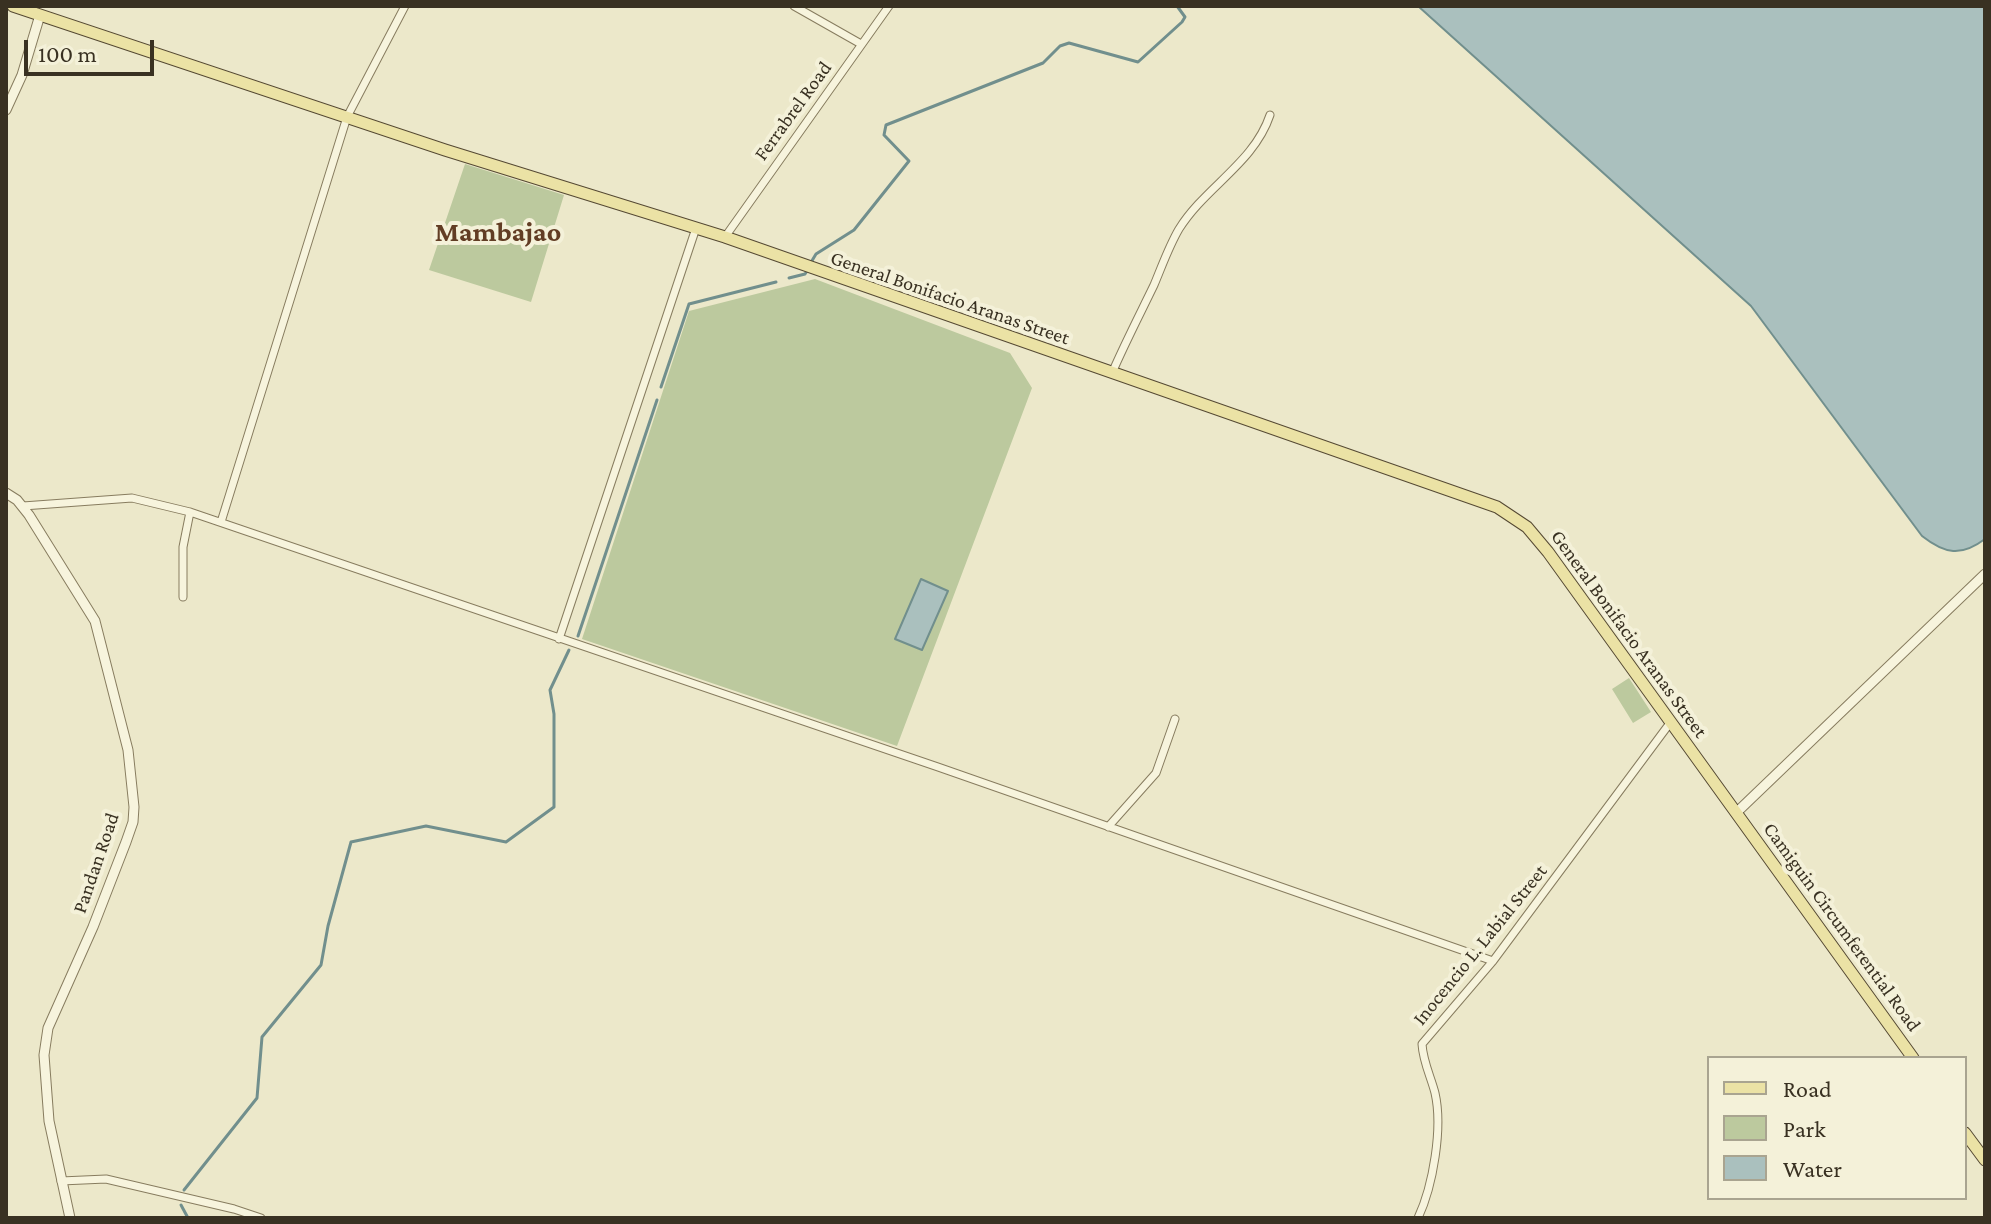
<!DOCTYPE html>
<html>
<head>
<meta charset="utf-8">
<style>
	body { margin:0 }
	#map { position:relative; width:1991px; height:1224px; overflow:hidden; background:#ece8ca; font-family:"Crimson Pro",serif }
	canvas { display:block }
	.frame { position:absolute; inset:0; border:8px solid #393122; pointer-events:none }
	.legend { position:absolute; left:1707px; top:1056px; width:260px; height:144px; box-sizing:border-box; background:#f4f1d9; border:2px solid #a9a490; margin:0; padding:10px 14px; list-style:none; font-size:24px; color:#393122 }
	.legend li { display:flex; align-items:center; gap:16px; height:40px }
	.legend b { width:40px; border:2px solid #a9a490 }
	.scale { position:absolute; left:24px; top:40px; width:130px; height:36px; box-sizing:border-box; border:4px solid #393122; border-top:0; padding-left:10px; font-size:24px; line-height:28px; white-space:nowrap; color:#393122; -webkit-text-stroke:6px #f4f1d9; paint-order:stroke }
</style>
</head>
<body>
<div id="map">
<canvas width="1991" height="1224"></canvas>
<div class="frame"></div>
<ul class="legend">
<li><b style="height:10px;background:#ebe2a5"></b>Road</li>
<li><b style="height:22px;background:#bcc99e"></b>Park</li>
<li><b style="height:22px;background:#aac0be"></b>Water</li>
</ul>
<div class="scale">100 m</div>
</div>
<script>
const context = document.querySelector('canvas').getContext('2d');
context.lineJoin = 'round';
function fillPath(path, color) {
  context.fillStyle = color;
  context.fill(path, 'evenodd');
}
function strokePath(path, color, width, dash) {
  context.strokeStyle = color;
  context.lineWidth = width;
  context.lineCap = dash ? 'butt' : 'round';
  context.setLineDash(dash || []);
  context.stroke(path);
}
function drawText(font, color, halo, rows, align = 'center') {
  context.font = font + ' "Crimson Pro",serif';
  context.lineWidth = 8;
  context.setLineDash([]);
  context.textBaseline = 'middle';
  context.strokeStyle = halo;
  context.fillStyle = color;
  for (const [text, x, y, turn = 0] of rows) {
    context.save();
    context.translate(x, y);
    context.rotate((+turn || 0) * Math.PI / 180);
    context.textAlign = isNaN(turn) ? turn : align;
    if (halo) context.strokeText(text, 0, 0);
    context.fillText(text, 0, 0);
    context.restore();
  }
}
fillPath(new Path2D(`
	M 465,164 L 564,195 L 531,302 L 429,270 Z
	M 815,279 L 1010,353 L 1032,388 L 897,746 L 582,639 L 689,311 Z
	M 1629,678 L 1651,712 L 1633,723 L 1612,689 Z`), '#bcc99e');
const water = new Path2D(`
	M 1418,6 L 1985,6 L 1985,539 C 1961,557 1945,554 1922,536 L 1751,306 Z
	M 921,579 L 948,591 L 922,650 L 895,639 Z`);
fillPath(water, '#aac0be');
strokePath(water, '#718f8d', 2);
strokePath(new Path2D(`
	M 810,264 L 816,254 L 854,230 L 909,161 L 884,135 L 886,125 L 1043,63 L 1060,46 L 1069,43 L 1138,62 L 1182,22 L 1185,17 L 1177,6
	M 789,278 L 805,274 L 807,271
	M 661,387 L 689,304 L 776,282
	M 578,636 L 657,400
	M 184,1190 L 257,1098 L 262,1037 L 321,965 L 328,926 L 351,842 L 426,826 L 506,842 L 554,807 L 554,714 L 550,690 L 569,650
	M 181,1205 L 188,1218`), '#718f8d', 3);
const minor = new Path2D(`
	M 794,6 L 861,44
	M 725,237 L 889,6
	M 1112,373 C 1125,343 1140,314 1154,285 C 1162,266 1169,246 1179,229 C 1205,187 1254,163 1270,115
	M 23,506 L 132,498 L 190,512 L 938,767 L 1493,961
	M 221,522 L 347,117 L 405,6
	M 183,597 L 183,547 L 190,512
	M 559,639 L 696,228
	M 1108,827 L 1156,773 L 1175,719
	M 61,1181 L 106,1179 L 234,1209 L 261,1218
	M 1418,1218 C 1433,1186 1443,1128 1435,1093 C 1431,1077 1423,1062 1422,1044 L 1493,961 L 1670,723`);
const tertiary = new Path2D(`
	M 6,110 L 22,75 L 40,15
	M 6,493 L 17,500 L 29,515 L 95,621 L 128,750 L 134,807 L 133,822 L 126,842 L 93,927 L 48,1028 L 44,1055 L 49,1121 L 70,1218
	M 1737,812 L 1985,574`);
const primary = new Path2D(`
	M 13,6 L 445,150 L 725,237 L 1497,507 L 1527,527 L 1548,552 L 1913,1058
	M 1965,1133 L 1985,1160`);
strokePath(minor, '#877c5f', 9);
strokePath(tertiary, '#877c5f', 11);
strokePath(primary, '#554933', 13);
strokePath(minor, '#f7f4dd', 7);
strokePath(tertiary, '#f7f4dd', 9);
strokePath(primary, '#ebe2a5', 11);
drawText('20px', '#393122', '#f4f1d9', [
	["Ferrabrel Road",793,111,-54],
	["General Bonifacio Aranas Street",950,298,19],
	["General Bonifacio Aranas Street",1629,634,54],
	["Pandan Road",96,863,-71],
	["Camiguin Circumferential Road",1842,927,54],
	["Inocencio L. Labial Street",1480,945,-51]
]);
drawText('bold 28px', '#623d24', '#f4f1d9', [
	["Mambajao",498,232]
]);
</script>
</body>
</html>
